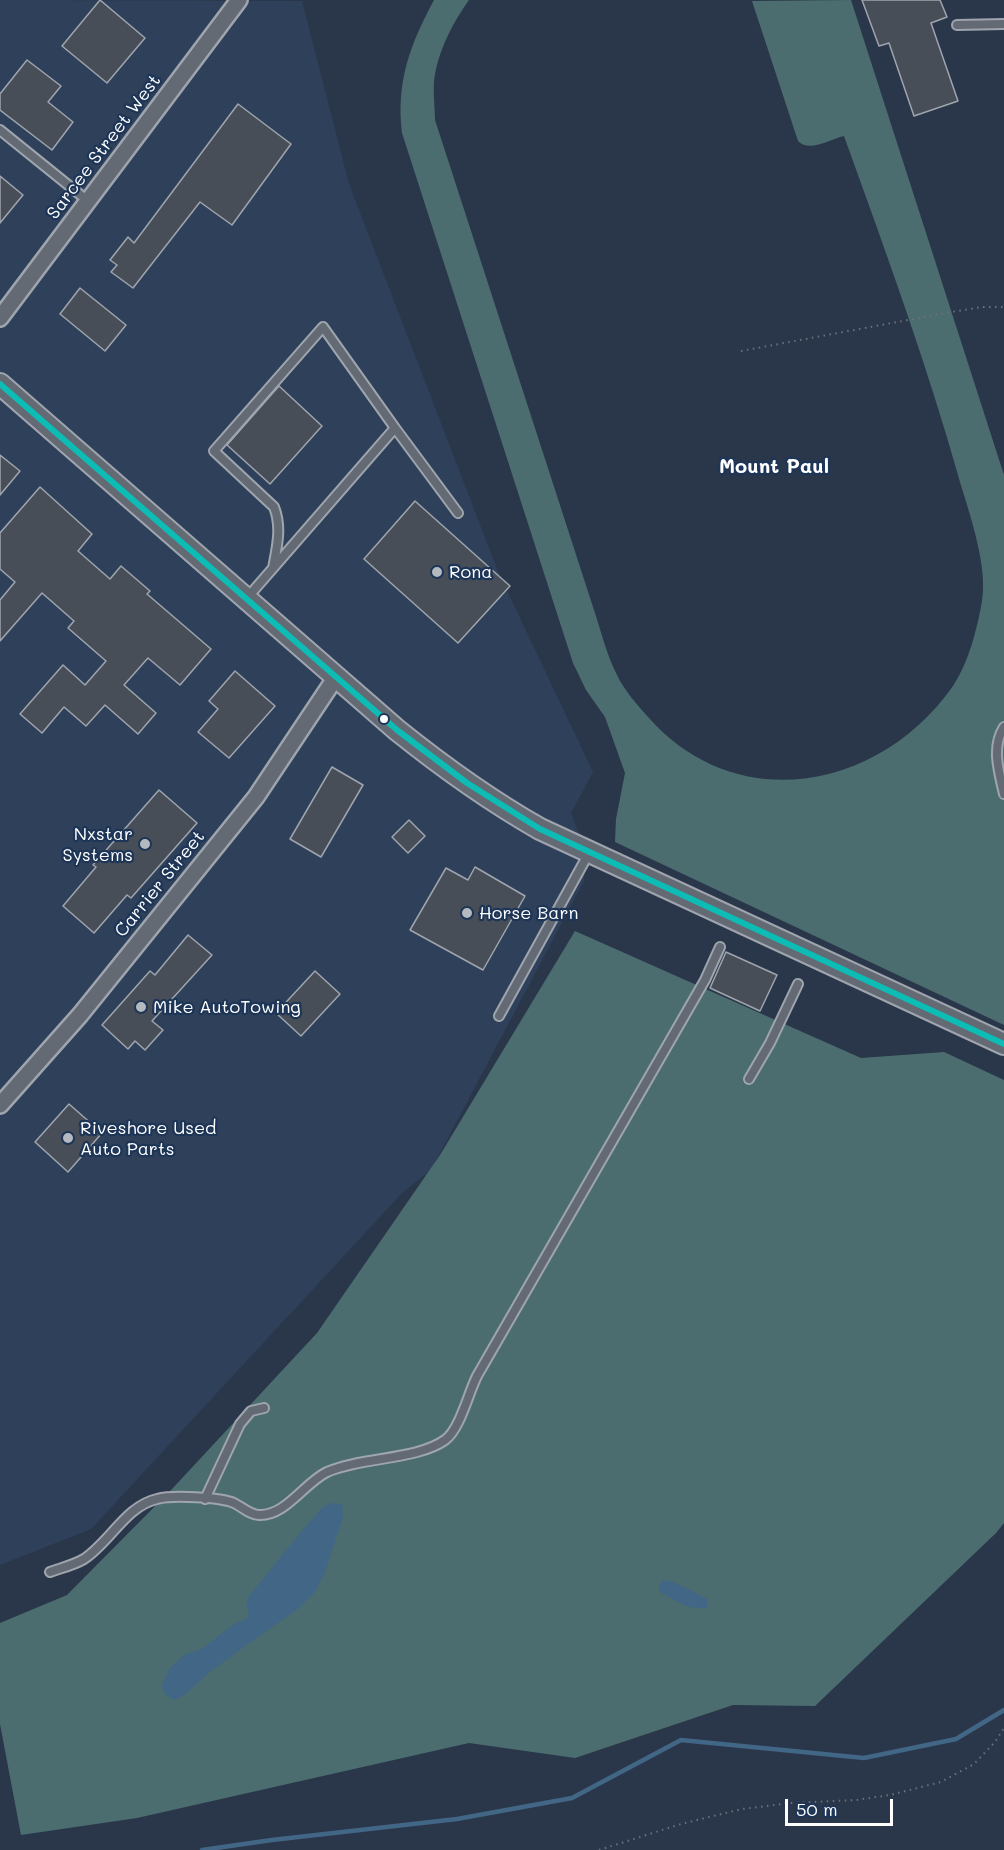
<!DOCTYPE html>
<html>
<head>
<meta charset="utf-8">
<style>
	body { margin:0 }
	#map { position:relative; width:1004px; height:1850px; overflow:hidden; background:#2a374a; font-family:Mali,sans-serif }
	canvas { display:block }
	.scale { position:absolute; left:785px; top:1799px; width:108px; height:27px; box-sizing:border-box; border:3px solid #fff; border-top:0; padding-left:8px; font-size:18px; line-height:21px; white-space:nowrap; color:#fff; -webkit-text-stroke:4px #1d3557; paint-order:stroke }
</style>
</head>
<body>
<div id="map">
<canvas width="1004" height="1850"></canvas>
<div class="scale">50 m</div>
</div>
<script>
const context = document.querySelector('canvas').getContext('2d');
context.lineJoin = 'round';
function fillPath(path, color) {
  context.fillStyle = color;
  context.fill(path, 'evenodd');
}
function strokePath(path, color, width, dash) {
  context.strokeStyle = color;
  context.lineWidth = width;
  context.lineCap = dash ? 'butt' : 'round';
  context.setLineDash(dash || []);
  context.stroke(path);
}
function drawText(font, color, halo, rows, align = 'center') {
  context.font = font + ' Mali,sans-serif';
  context.lineWidth = 4.5;
  context.setLineDash([]);
  context.textBaseline = 'middle';
  context.strokeStyle = halo;
  context.fillStyle = color;
  for (const [text, x, y, turn = 0] of rows) {
    context.save();
    context.translate(x, y);
    context.rotate((+turn || 0) * Math.PI / 180);
    context.textAlign = isNaN(turn) ? turn : align;
    if (halo) context.strokeText(text, 0, 0);
    context.fillText(text, 0, 0);
    context.restore();
  }
}
fillPath(new Path2D(`
	M 0,0 L 302,1 L 349,184 L 499,574 L 593,772 L 571,813 L 585,850 L 584,881 L 431,1170 L 402,1193 L 91,1529 L 0,1565 Z`), '#2f415a');
fillPath(new Path2D(`
	M 434,0 L 469,0 C 452,24 437,53 434,82 C 433,95 435,108 435,120 L 594,610 C 601,631 607,656 617,675 C 624,690 638,706 649,718 C 738,818 881,789 953,686 C 969,662 977,629 982,601 C 988,567 970,515 960,482 C 927,364 885,250 844,136 C 830,139 810,153 798,141 L 752,1 L 851,0 L 1004,475 L 1004,1025 L 615,842 L 616,819 L 625,773 L 605,717 L 586,690 L 573,663 L 402,133 C 396,81 410,45 434,0 Z
	M 575,931 L 861,1058 L 944,1052 L 1004,1080 L 1004,1523 L 996,1533 L 815,1706 L 733,1705 L 575,1758 L 469,1743 L 137,1818 L 21,1835 L 0,1724 L 0,1623 L 67,1595 L 172,1489 L 317,1333 L 440,1155 Z`), '#4b6d70');
fillPath(new Path2D(`
	M 333,1503 L 342,1504 L 343,1517 L 324,1575 L 314,1593 L 299,1608 L 212,1670 L 183,1696 L 173,1700 L 165,1694 L 162,1686 L 169,1669 L 184,1655 L 201,1649 L 236,1623 L 248,1618 L 249,1612 L 246,1606 L 249,1596 L 306,1526 L 324,1506 Z
	M 663,1580 C 673,1580 699,1594 708,1600 L 707,1607 C 692,1613 674,1599 660,1592 L 659,1586 Z`), '#426686');
strokePath(new Path2D(`
	M 202,1850 L 272,1840 L 457,1819 L 572,1798 L 681,1740 L 864,1758 L 956,1739 L 1004,1710`), '#426686', 4.5);
const building = new Path2D(`
	M 100,0 L 145,38 L 107,83 L 62,46 Z
	M 862,0 L 940,0 L 947,17 L 931,23 L 958,101 L 914,116 L 889,43 L 879,46 Z
	M 27,60 L 61,86 L 48,102 L 73,122 L 52,150 L 0,110 L 0,94 Z
	M 238,104 L 291,144 L 232,225 L 200,202 L 133,288 L 111,272 L 117,265 L 110,260 L 128,237 L 134,243 Z
	M 0,176 L 23,195 L 0,223 Z
	M 80,288 L 126,325 L 105,351 L 60,314 Z
	M 279,386 L 322,426 L 270,484 L 227,445 Z
	M 0,455 L 20,471 L 0,495 Z
	M 40,487 L 92,534 L 78,551 L 110,579 L 121,566 L 150,591 L 147,594 L 211,649 L 180,685 L 148,658 L 124,685 L 156,713 L 138,734 L 105,705 L 86,726 L 64,707 L 42,733 L 20,714 L 63,665 L 85,685 L 106,661 L 68,628 L 74,621 L 42,593 L 0,641 L 0,600 L 15,582 L 0,569 L 0,533 Z
	M 415,501 L 510,586 L 458,643 L 364,559 Z
	M 235,671 L 275,706 L 229,758 L 198,732 L 218,709 L 209,701 Z
	M 332,767 L 363,785 L 321,857 L 290,839 Z
	M 159,790 L 197,823 L 131,898 L 127,895 L 94,933 L 63,906 L 96,867 L 93,865 Z
	M 409,820 L 425,836 L 408,853 L 392,837 Z
	M 475,867 L 525,896 L 483,970 L 410,930 L 446,868 L 468,880 Z
	M 188,935 L 212,955 L 152,1021 L 163,1030 L 145,1050 L 135,1041 L 128,1049 L 102,1025 L 150,971 L 155,975 Z
	M 726,952 L 777,975 L 760,1011 L 710,988 Z
	M 315,971 L 340,994 L 301,1036 L 276,1013 Z
	M 69,1104 L 102,1133 L 68,1172 L 35,1142 Z`);
fillPath(building, '#474e58');
strokePath(building, '#9fa5ae', 1.5);
const service = new Path2D(`
	M 957,25 L 1004,24
	M 0,130 L 88,201
	M 273,568 C 277,547 282,527 274,507 L 214,451 L 323,327 L 395,428
	M 247,598 L 395,428 L 458,513
	M 1004,727 C 991,747 999,772 1004,794
	M 499,1016 L 589,853
	M 749,1079 L 770,1043 L 798,984
	M 205,1499 L 240,1424 L 251,1411 L 264,1408
	M 50,1572 C 61,1568 74,1565 84,1559 C 110,1542 126,1506 157,1499 C 172,1495 220,1497 234,1503 C 242,1507 250,1515 259,1515 C 286,1516 304,1483 327,1472 C 361,1457 417,1460 445,1440 C 460,1429 468,1394 477,1376 L 705,980 L 720,947`);
const minor = new Path2D(`
	M 0,318 L 239,0
	M 0,1105 L 80,1015 L 256,797 L 336,677`);
const tertiary = new Path2D(`
	M 0,384 L 397,730 C 443,767 489,800 540,829 L 1004,1044`);
strokePath(service, '#9fa5ae', 12);
strokePath(minor, '#9fa5ae', 20);
strokePath(tertiary, '#9fa5ae', 24);
strokePath(new Path2D(`
	M 741,351 L 951,312 L 982,307 L 1004,307
	M 599,1850 L 681,1824 L 742,1809 L 791,1803 L 856,1800 L 890,1795 L 941,1782 L 974,1764 L 995,1742 L 1004,1728`), '#6a727c', 2, [1.5, 4.5]);
strokePath(service, '#636a74', 8);
strokePath(minor, '#636a74', 15);
strokePath(tertiary, '#636a74', 20);
strokePath(new Path2D(`
	M 0,384 L 397,730 L 467,783 L 540,829 L 1004,1044`), '#0dbcb4', 6);
for (const [x, y, r, color] of [
	[437,572,6,"#b4b9c0"],
	[384,719,5,"#fff"],
	[145,844,6,"#b4b9c0"],
	[467,913,6,"#b4b9c0"],
	[141,1007,6,"#b4b9c0"],
	[68,1138,6,"#b4b9c0"]
]) {
  const dot = new Path2D();
  dot.arc(x, y, r, 0, 2 * Math.PI);
  context.fillStyle = color;
  context.fill(dot);
  strokePath(dot, '#1d3557', 2);
}
drawText('18px', '#fff', '#1d3557', [
	["Sarcee Street West",104,147,-53],
	["Carrier Street",160,884,-51]
]);
drawText('18px', '#fff', '#1d3557', [
	["Rona",449,572],
	["Nxstar",133,834,"right"],
	["Systems",133,855,"right"],
	["Horse Barn",479,913],
	["Mike AutoTowing",153,1007],
	["Riveshore Used",80,1128],
	["Auto Parts",80,1149]
], 'left');
drawText('bold 20px', '#fff', '#1d3557', [
	["Mount Paul",774,467]
]);
</script>
</body>
</html>
